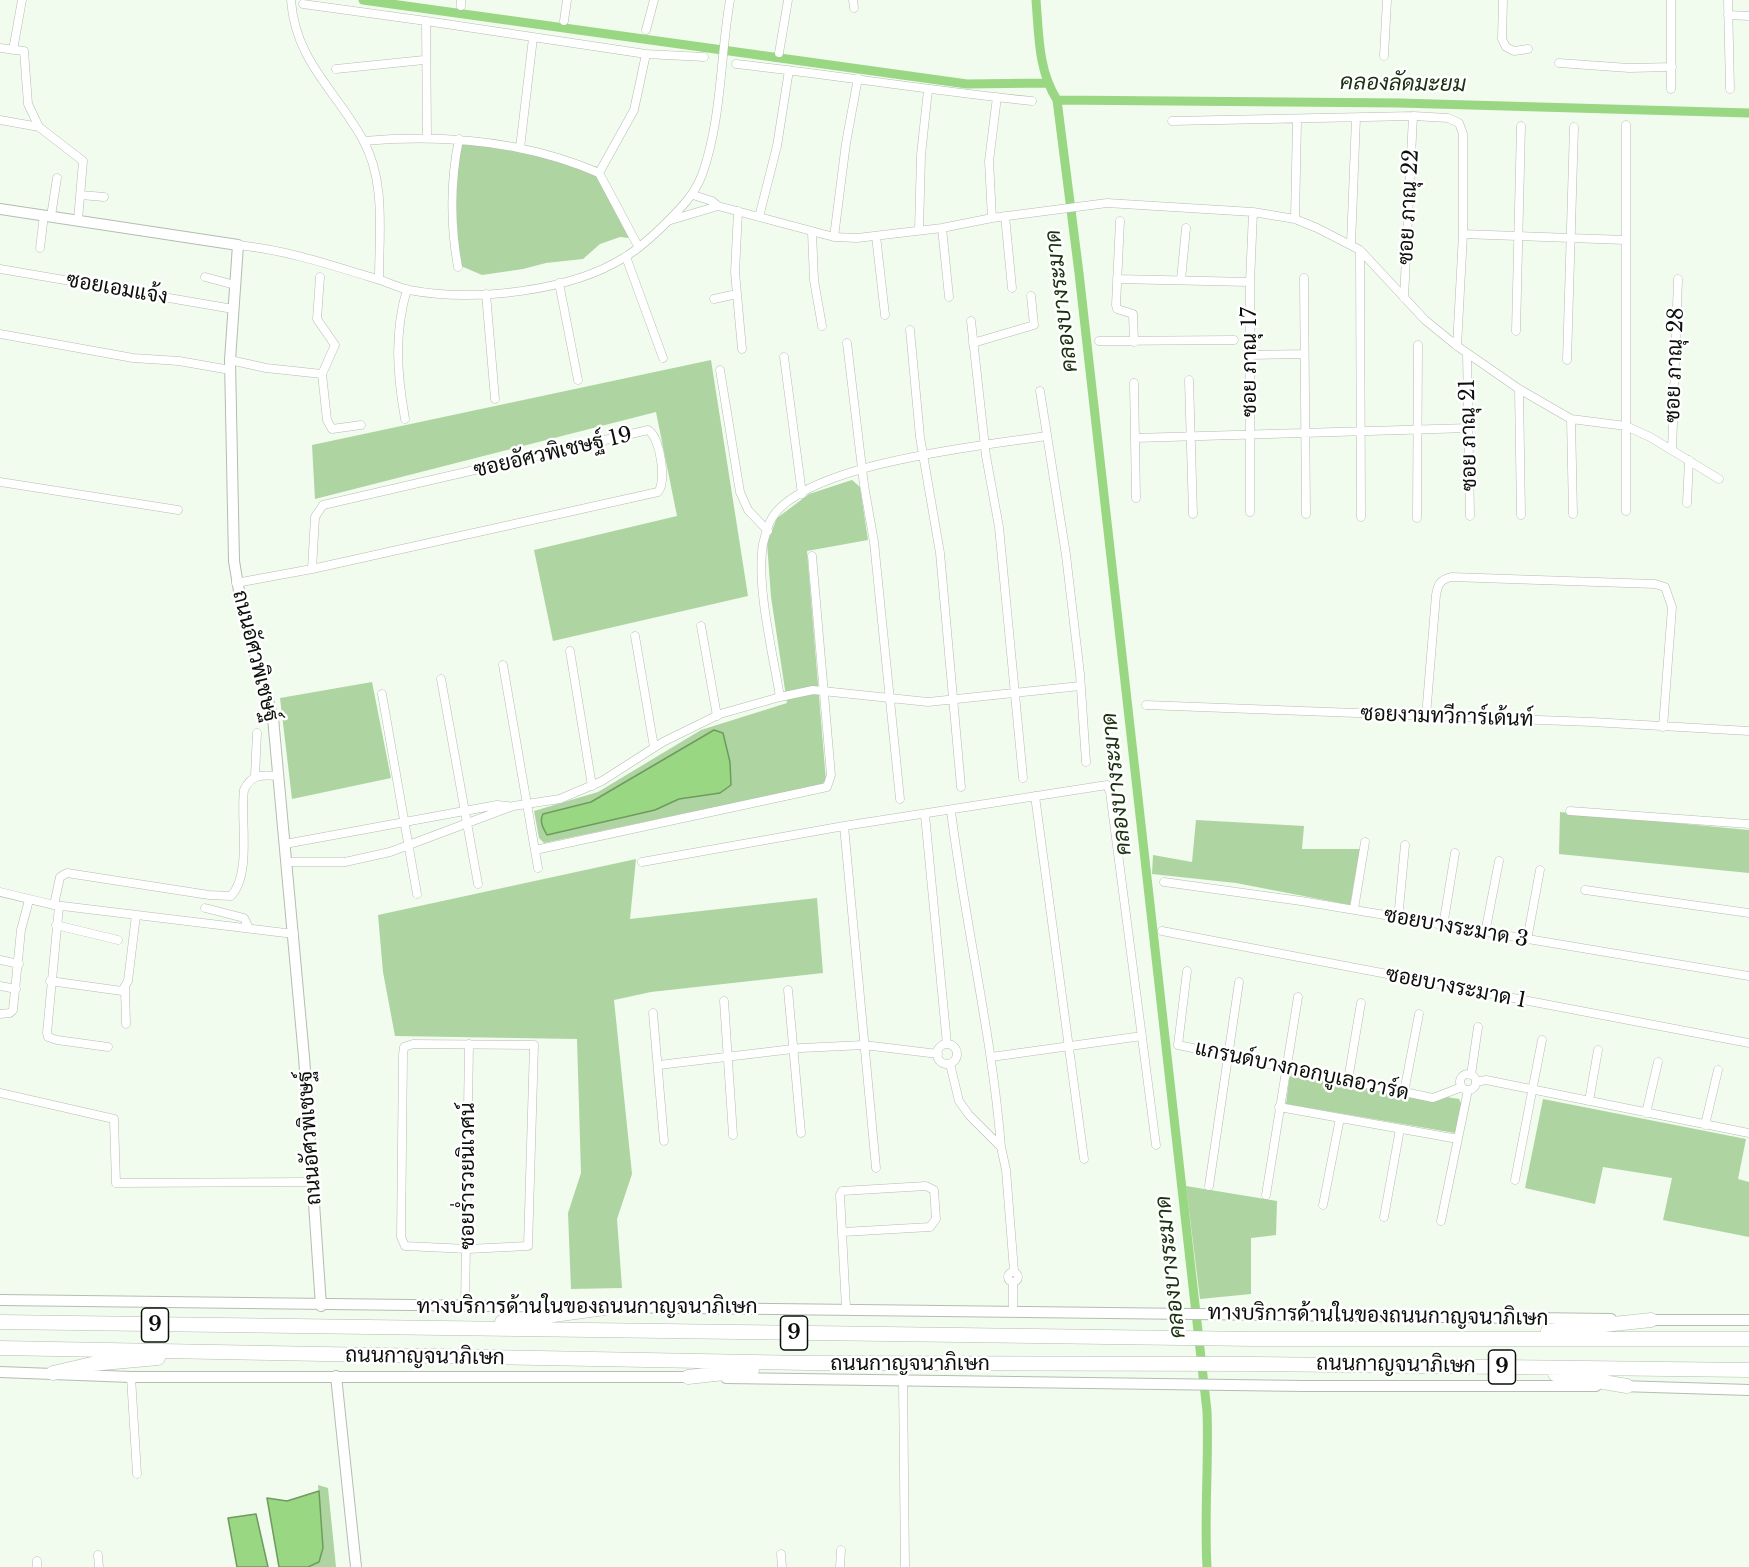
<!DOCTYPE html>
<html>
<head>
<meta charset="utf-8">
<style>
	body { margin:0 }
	canvas { display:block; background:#f1fbee }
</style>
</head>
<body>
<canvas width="1749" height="1567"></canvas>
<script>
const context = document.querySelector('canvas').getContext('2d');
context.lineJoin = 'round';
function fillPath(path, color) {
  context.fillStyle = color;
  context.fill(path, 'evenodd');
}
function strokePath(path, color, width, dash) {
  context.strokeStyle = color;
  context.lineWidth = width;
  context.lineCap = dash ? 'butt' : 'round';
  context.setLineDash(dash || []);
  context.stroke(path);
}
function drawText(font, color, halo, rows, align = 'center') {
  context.font = font + ' "Libre Baskerville",Sarabun,serif';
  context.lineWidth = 5;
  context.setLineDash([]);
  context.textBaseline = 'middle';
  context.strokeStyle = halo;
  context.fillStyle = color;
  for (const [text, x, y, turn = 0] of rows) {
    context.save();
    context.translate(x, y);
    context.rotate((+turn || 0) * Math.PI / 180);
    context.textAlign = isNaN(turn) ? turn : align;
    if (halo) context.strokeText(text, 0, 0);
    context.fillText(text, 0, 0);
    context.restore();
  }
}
fillPath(new Path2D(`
	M 461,143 L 524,151 L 598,167 L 629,238 L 620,237 L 600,244 L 583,259 L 546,263 L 523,269 L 482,275 L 461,266 C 454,224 452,185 461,143 Z
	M 711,360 L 748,596 L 553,641 L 534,550 L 677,516 L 656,412 L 315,499 L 312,445 Z
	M 852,480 L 860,487 L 868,540 L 807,551 L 826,781 L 820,785 L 544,843 L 539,838 L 534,811 L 598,792 L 701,730 L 787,703 L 771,597 L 767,543 L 777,518 L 809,494 Z
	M 372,682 L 391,778 L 292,799 L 280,698 Z
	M 1560,812 L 1749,830 L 1749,873 L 1559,854 Z
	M 1196,820 L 1304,826 L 1302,849 L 1360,849 L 1350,905 L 1236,883 L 1152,874 L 1153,855 L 1192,862 Z
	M 636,859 L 630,919 L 817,898 L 823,973 L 651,992 L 614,1000 L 632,1174 L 617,1219 L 622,1288 L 571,1289 L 568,1213 L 581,1173 L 577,1039 L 395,1036 L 383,972 L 378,915 Z
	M 1290,1072 L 1459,1099 L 1462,1105 L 1455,1133 L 1286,1104 Z
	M 1543,1099 L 1746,1139 L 1738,1179 L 1749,1182 L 1749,1237 L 1663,1220 L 1672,1178 L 1603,1167 L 1595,1204 L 1525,1188 Z
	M 1186,1186 L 1277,1201 L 1276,1235 L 1251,1238 L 1251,1294 L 1200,1299 Z
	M 318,1485 L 328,1488 L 336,1567 L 308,1567 L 319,1562 L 323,1548 Z`), '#aed5a1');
const water = new Path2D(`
	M 714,730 L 723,733 L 730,762 L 731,785 L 720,793 L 679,799 L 655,810 L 547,835 C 543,828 539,821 543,814 L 591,802 Z
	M 319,1491 L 323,1548 L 319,1562 L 308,1567 L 279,1567 L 267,1498 L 287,1501 Z
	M 256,1514 L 268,1567 L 237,1567 L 228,1518 Z`);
fillPath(water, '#99d783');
strokePath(water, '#6f9b5f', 1.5);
strokePath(new Path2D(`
	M 363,0 L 967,84 L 1046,83
	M 1036,0 C 1039,35 1038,70 1057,100 L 1079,273 L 1207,1411 C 1209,1463 1204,1515 1207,1567
	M 1057,100 L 1400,103 L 1749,113`), '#99d783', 9);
const street = new Path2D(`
	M 291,0 C 295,60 336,91 363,140 C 386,181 379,234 379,279
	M 853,0 L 854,8
	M 1503,0 L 1502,39 L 1506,47 L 1514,51 L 1528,49
	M 1671,0 L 1671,89
	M 1728,0 L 1730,89
	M 303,4 L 426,21
	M 461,6 L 461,0
	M 1728,15 L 1749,16
	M 564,21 L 567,0
	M 646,30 L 654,0
	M 0,48 L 24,51 L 28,104 L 39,127 L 83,161 L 78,220
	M 13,50 L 22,0
	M 779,53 L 788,0
	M 1384,56 L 1387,0
	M 1559,63 L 1629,68 L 1672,67
	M 736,64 C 835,75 933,91 1032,101
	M 336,69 L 424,60
	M 0,120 L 39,127
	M 1172,121 L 1413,116 L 1448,118 L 1459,123 L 1463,134 L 1463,234 L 1457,346
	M 427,137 L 426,21 L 646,54 L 704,57
	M 364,141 C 444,134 525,141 599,173 L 634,110 L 646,54
	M 520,148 L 533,38
	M 599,173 L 638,246
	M 81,195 L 104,197
	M 693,195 L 712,201 L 718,206 L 834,237 L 857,238 L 942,228 L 992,218 L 1107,203 L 1253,212 L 1295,219 L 1317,228 L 1360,250 L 1425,320 L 1457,346 L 1519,389 L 1571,419 L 1626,426 L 1650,437 L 1719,479
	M 738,211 L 735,272 L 742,349
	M 51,216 L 57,178
	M 1005,216 L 1012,288
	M 759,217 L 777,146 L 789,70
	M 992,218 L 989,161 L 997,97
	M 1295,219 L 1297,121
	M 671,220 L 718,206
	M 1120,221 L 1116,305 L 1117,309 L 1133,314 L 1134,342
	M 942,228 L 949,297
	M 919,230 L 921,155 L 928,90
	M 812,232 L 814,280 L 822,326
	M 1463,234 L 1625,240
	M 876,236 L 885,315
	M 834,237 L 846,143 L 858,78
	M 1351,244 L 1356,118
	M 238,245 C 285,250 325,263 370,277 C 383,280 396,287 409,290 C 473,302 570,292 625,257 C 640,248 655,234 667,222 C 682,207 694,195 702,175 C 722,119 720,57 730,0
	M 40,248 L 44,215
	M 1360,250 L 1361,517
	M 626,257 L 663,358
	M 458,267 C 450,223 450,183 459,139
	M 0,269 L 233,309
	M 205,277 L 235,285
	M 320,277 L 317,319 L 335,345 L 322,374 L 327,420 L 332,429 L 361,425
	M 1304,278 L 1306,514
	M 1117,279 L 1250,282
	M 1181,280 L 1186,228
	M 559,283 L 578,380
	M 486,294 L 495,399
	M 1404,298 L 1413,116
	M 714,299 L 737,294
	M 971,321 L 986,456 L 999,527 L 1023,778
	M 910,330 L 920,437 L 940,553 L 961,787
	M 1516,331 L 1521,126
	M 0,334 L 133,358 L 179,361 L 230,370
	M 1099,341 L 1234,340
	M 847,343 L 864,485 L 874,542 L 900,799
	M 973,343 L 1034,325 L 1031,296
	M 1467,353 L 1470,516
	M 1249,355 L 1304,354
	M 784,357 L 802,494
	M 230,360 L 266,368 L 322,374
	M 1567,360 L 1574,127
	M 720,370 L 740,492 L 748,510 L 768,531
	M 1189,380 L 1193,514
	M 1134,383 L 1136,498
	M 1519,389 L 1521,515
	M 1040,391 L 1066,555 L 1080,674 L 1086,762
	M 405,419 C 397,374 394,333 407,289
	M 1571,419 L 1573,514
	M 1135,438 L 1469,428
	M 1672,450 L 1678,279
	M 0,482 L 178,510
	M 1687,503 L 1689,460
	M 1626,511 L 1626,125
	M 1250,512 L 1250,282 L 1253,212
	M 1417,518 L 1418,345
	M 236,583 L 312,569 L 658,492 C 667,481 660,437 648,430 L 323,505 L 315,517 L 312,569
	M 701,626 L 717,716
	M 635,636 L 654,747
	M 570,651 L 592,786
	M 503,665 L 538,868
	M 441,679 L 478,884
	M 382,694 L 417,894
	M 780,697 C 773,654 756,586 763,544 C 765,536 768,524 772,518 C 806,463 985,445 1047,436
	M 1146,705 L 1592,722 L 1749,731
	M 1426,716 L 1436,595 C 1438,584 1440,580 1451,577 L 1655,584 L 1665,587 L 1672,607 L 1663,727
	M 255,776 L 257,733
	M 1035,796 L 1084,1159
	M 951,811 C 965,924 992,1034 1001,1147
	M 1570,811 L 1749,824
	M 925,815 L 947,1044
	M 844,826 L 876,1168
	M 285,844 L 497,805 L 508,806
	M 535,850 L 827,787 L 831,775 L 812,556
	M 286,862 L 345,862 L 390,852 L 513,806 L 560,799 L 602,781 L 663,742 L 720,714 L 780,697 L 813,690 L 928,702 L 1080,686
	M 642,862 L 844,826 L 1107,785 L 1110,792 L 1156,1145
	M 1164,882 L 1301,901 L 1749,976
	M 1585,890 L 1749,913
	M 0,892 L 54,905 L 294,934
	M 54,905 L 60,877 L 67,873 L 209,895 L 231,896 C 252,874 240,818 244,790 C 252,773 263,775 279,776
	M 59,906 L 47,1033 L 48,1037 L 57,1040 L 108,1047
	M 205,908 L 244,918 L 249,928
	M 1354,909 L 1365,842
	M 1398,919 L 1405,845
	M 56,925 L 118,940
	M 1443,926 L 1455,853
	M 1162,931 L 1749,1043
	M 1485,933 L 1499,861
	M 1527,940 L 1540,870
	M 0,960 L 19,964
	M 1187,971 L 1178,1045 L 1433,1098 L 1462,1087
	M 50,981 L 122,991 L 128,981 L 136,915
	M 0,986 L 16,989
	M 125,988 L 126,1024
	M 788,990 L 801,1133
	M 724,1001 L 733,1135
	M 653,1013 L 664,1141
	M 0,1014 L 10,1013 L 13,1010 L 21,930 L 29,900
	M 413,1044 L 534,1045 L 528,1246 L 468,1249 L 405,1246 L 401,1237 L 403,1055 L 404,1047 Z
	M937 1054a10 10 0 1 1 20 0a10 10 0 1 1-20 0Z
	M 991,1057 L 1142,1036
	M 950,1064 L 959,1101 L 969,1115 L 1001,1147 L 1006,1170 L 1014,1271
	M 659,1065 L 801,1048 L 864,1045 L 938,1054
	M1460 1082a8 8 0 1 1 16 0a8 8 0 1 1-16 0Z
	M 1471,1075 L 1478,1027
	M 1348,1080 L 1361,1003
	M 1476,1082 L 1486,1080 L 1749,1133
	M 1404,1092 L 1419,1014
	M 0,1093 L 114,1119 L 116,1183 L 312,1182
	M 1589,1101 L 1598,1050
	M 1279,1107 L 1458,1139
	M 1646,1113 L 1658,1062
	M 1705,1125 L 1718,1070
	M 1515,1180 L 1542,1040
	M 1209,1186 L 1239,982
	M 1266,1195 L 1298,997
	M 1323,1205 L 1340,1118
	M 1384,1217 L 1400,1129
	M 1441,1221 L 1468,1090
	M 843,1232 L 930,1227 L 936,1219 L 934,1190 L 926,1186 L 842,1191 L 840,1195 L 846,1308
	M1008 1277a5 5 0 1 1 10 0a5 5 0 1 1-10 0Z
	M 1013,1282 L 1013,1312
	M 465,1307 L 469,1044
	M 131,1377 L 137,1474
	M 903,1380 L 905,1567
	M 781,1554 L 782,1567
	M 98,1555 L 99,1567
	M 37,1561 L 37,1567
	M 840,1567 L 841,1550`);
const secondary = new Path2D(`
	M 0,209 L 238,245 L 230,360 L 234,561 L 241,603 L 273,718 L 304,1057 L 321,1306
	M 0,1300 L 576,1307
	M 606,1307 L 1611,1319
	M 1644,1320 L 1749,1320
	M 0,1372 L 131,1377 L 696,1377
	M 336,1376 L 356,1567
	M 726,1378 L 1304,1386 L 1596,1386
	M 1620,1386 L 1749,1390`);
const highway = new Path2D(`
	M 0,1322 L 1254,1339 L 1749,1339
	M 502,1322 L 612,1307
	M 1548,1331 L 1651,1320
	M 0,1348 L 808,1363 L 1256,1364 L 1749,1370
	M 53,1373 L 92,1364 L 158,1358
	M 1555,1374 L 1627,1386
	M 688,1377 L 752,1370`);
strokePath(street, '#b4bdb1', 9);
strokePath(secondary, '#b4bdb1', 12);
strokePath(highway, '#b4bdb1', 15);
strokePath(street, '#fff', 8);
strokePath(secondary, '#fff', 10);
strokePath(highway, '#fff', 14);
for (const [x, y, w] of [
	[155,1325,27],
	[794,1333,27],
	[1502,1367,27]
]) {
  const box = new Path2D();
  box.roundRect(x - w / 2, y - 17, w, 34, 4.5);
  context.fillStyle = '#fff';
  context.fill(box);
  strokePath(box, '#0c0f0b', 1.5);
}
drawText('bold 20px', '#0c0f0b', null, [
	["9",155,1325],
	["9",794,1333],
	["9",1502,1367]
]);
drawText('21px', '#0c0f0b', '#fff', [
	["ซอย ภาณุ 22",1409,207,-87],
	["ซอยเอมแจ้ง",117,289,10],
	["ซอย ภาณุ 17",1250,362,-90],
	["ซอย ภาณุ 28",1675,365,-88],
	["ซอย ภาณุ 21",1469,435,-91],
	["ซอยอัศวพิเชษฐ์ 19",553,453,-13],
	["ถนนอัศวพิเชษฐ์",255,656,76],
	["ซอยงามทวีการ์เด้นท์",1447,717,2],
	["ซอยบางระมาด 3",1456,928,10],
	["ซอยบางระมาด 1",1456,988,11],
	["แกรนด์บางกอกบูเลอวาร์ด",1302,1071,12],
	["ถนนอัศวพิเชษฐ์",310,1138,-94],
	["ซอยร่ำรวยนิเวศน์",468,1176,-90],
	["ทางบริการด้านในของถนนกาญจนาภิเษก",587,1307],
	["ทางบริการด้านในของถนนกาญจนาภิเษก",1378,1316,1],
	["ถนนกาญจนาภิเษก",425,1357,1],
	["ถนนกาญจนาภิเษก",910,1364],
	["ถนนกาญจนาภิเษก",1396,1365,1]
]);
drawText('italic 22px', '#19310f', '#fff', [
	["คลองลัดมะยม",1403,84,1],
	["คลองบางระมาด",1062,301,-97],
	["คลองบางระมาด",1117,784,-96],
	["คลองบางระมาด",1171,1267,-96]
]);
</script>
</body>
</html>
